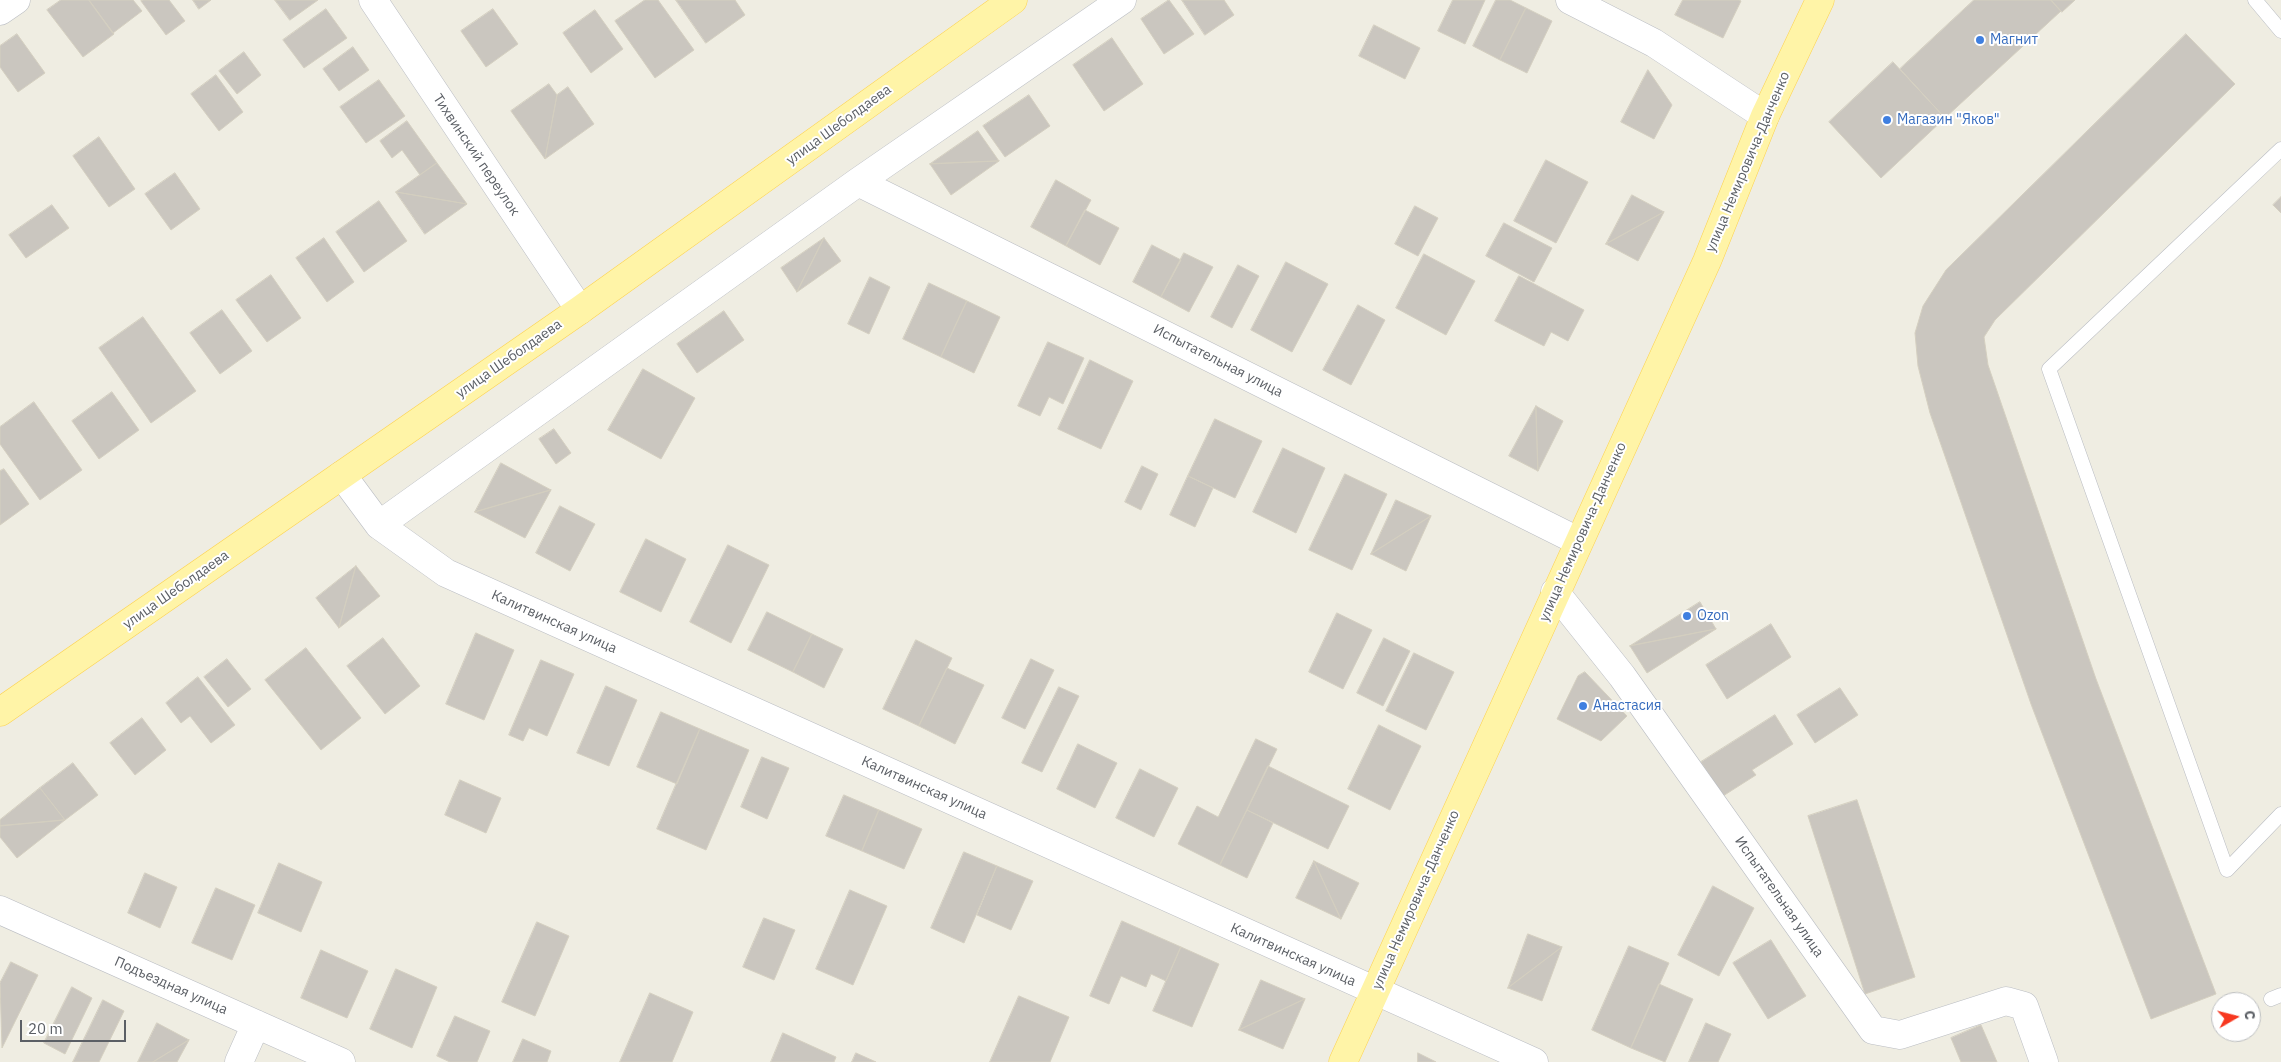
<!DOCTYPE html>
<html>
<head>
<meta charset="utf-8">
<style>
	body { margin:0 }
	#map { position:relative; width:2281px; height:1062px; overflow:hidden; background:#efede2; font-family:"IBM Plex Sans",sans-serif }
	canvas { display:block }
	.north { position:absolute; left:2211px; top:992px; width:50px; height:50px; box-sizing:border-box; background:#fff; border:1px solid #bdbfc1; border-radius:50%; rotate:82deg; font-size:14px; font-weight:700; line-height:20px; text-align:center; color:#5b5f65 }
	.north::after { content:''; display:block; margin:auto; width:18px; height:22px; background:#f73820; clip-path:polygon(50% 0,100% 100%,50% 72%,0 100%) }
	.scale { position:absolute; left:20px; top:1020px; width:106px; height:22px; box-sizing:border-box; border:2px solid #5b5f65; border-top:0; padding-left:6px; font-size:15px; line-height:18px; white-space:nowrap; color:#5b5f65; -webkit-text-stroke:4px #fff; paint-order:stroke }
</style>
</head>
<body>
<div id="map">
<canvas width="2281" height="1062"></canvas>
<div class="north">С</div>
<div class="scale">20 m</div>
</div>
<script>
const context = document.querySelector('canvas').getContext('2d');
context.lineJoin = 'round';
function fillPath(path, color) {
  context.fillStyle = color;
  context.fill(path, 'evenodd');
}
function strokePath(path, color, width, dash) {
  context.strokeStyle = color;
  context.lineWidth = width;
  context.lineCap = dash ? 'butt' : 'round';
  context.setLineDash(dash || []);
  context.stroke(path);
}
function drawText(font, color, halo, rows, align = 'center') {
  context.font = font + ' "IBM Plex Sans",sans-serif';
  context.lineWidth = 4;
  context.setLineDash([]);
  context.textBaseline = 'middle';
  context.strokeStyle = halo;
  context.fillStyle = color;
  for (const [text, x, y, turn = 0] of rows) {
    context.save();
    context.translate(x, y);
    context.rotate((+turn || 0) * Math.PI / 180);
    context.textAlign = isNaN(turn) ? turn : align;
    if (halo) context.strokeText(text, 0, 0);
    context.fillText(text, 0, 0);
    context.restore();
  }
}
const building = new Path2D(`
	M 61,0 L 89,0 L 114,34 L 83,57 L 47,10 Z
	M 89,0 L 133,0 L 142,11 L 113,33 Z
	M 143,0 L 169,0 L 185,21 L 166,35 L 141,1 Z
	M 193,0 L 211,0 L 199,9 Z
	M 275,0 L 318,0 L 290,20 Z
	M 645,0 L 658,0 L 694,50 L 655,78 L 615,21 Z
	M 676,0 L 735,0 L 745,15 L 706,43 Z
	M 1169,0 L 1194,34 L 1164,54 L 1141,19 Z
	M 1182,0 L 1224,0 L 1234,15 L 1205,35 Z
	M 1453,0 L 1485,0 L 1465,44 L 1438,31 Z
	M 1496,0 L 1510,0 L 1526,8 L 1500,60 L 1473,46 Z
	M 1683,0 L 1739,0 L 1741,1 L 1723,38 L 1675,15 Z
	M 1974,0 L 2051,0 L 2061,11 L 1945,118 L 1900,69 Z
	M 2051,0 L 2075,0 L 2062,12 Z
	M 1526,8 L 1552,21 L 1527,73 L 1500,60 Z
	M 326,9 L 347,38 L 304,68 L 283,40 Z
	M 493,9 L 518,44 L 486,67 L 461,31 Z
	M 595,10 L 623,49 L 591,73 L 563,33 Z
	M 1374,25 L 1420,48 L 1405,79 L 1359,56 Z
	M 17,34 L 45,73 L 18,92 L 0,67 L 0,46 Z
	M 2186,34 L 2235,84 L 1995,320 L 1984,337 L 1988,365 L 2096,679 L 2216,994 L 2151,1019 L 2031,704 L 1930,413 L 1918,366 L 1915,333 L 1923,306 L 1946,270 Z
	M 1112,38 L 1143,84 L 1104,111 L 1073,65 Z
	M 353,47 L 369,70 L 339,91 L 323,69 Z
	M 244,52 L 261,75 L 237,94 L 219,71 Z
	M 1893,62 L 1945,118 L 1881,178 L 1829,122 Z
	M 1648,70 L 1672,105 L 1654,139 L 1621,122 Z
	M 216,75 L 243,112 L 219,131 L 191,94 Z
	M 379,80 L 405,116 L 366,143 L 340,107 Z
	M 549,84 L 557,95 L 545,159 L 511,111 Z
	M 568,87 L 594,124 L 545,159 L 557,95 Z
	M 1029,95 L 1050,126 L 1005,157 L 983,126 Z
	M 407,121 L 437,163 L 420,175 L 402,150 L 392,158 L 380,141 Z
	M 978,131 L 999,161 L 930,164 Z
	M 99,137 L 135,189 L 109,207 L 73,156 Z
	M 1546,160 L 1588,182 L 1556,243 L 1514,221 Z
	M 999,161 L 951,195 L 930,164 Z
	M 437,163 L 467,204 L 396,192 Z
	M 175,173 L 200,209 L 171,230 L 145,194 Z
	M 1056,180 L 1091,200 L 1066,246 L 1031,227 Z
	M 396,192 L 467,204 L 425,234 Z
	M 1632,195 L 1664,212 L 1606,244 Z
	M 2281,197 L 2281,213 L 2273,205 Z
	M 379,201 L 407,241 L 364,272 L 336,232 Z
	M 52,205 L 69,228 L 26,258 L 9,235 Z
	M 1415,206 L 1438,218 L 1418,256 L 1395,244 Z
	M 1085,210 L 1119,228 L 1100,265 L 1066,246 Z
	M 1664,212 L 1638,261 L 1606,244 Z
	M 1504,223 L 1552,248 L 1534,282 L 1486,256 Z
	M 324,238 L 354,282 L 327,302 L 296,258 Z
	M 824,238 L 841,261 L 797,292 Z
	M 824,238 L 797,292 L 781,268 Z
	M 1152,245 L 1181,260 L 1161,297 L 1133,282 Z
	M 1184,253 L 1213,267 L 1189,312 L 1161,297 Z
	M 1424,254 L 1475,281 L 1446,335 L 1396,308 Z
	M 1286,262 L 1328,284 L 1292,352 L 1251,330 Z
	M 1238,265 L 1259,276 L 1232,328 L 1211,317 Z
	M 271,275 L 301,318 L 267,342 L 236,300 Z
	M 1519,276 L 1584,310 L 1568,341 L 1551,332 L 1544,346 L 1495,321 Z
	M 870,277 L 890,287 L 869,334 L 848,324 Z
	M 929,283 L 967,301 L 941,357 L 903,339 Z
	M 967,301 L 1000,317 L 974,373 L 941,357 Z
	M 1358,305 L 1385,320 L 1351,385 L 1323,370 Z
	M 222,310 L 252,351 L 220,374 L 190,333 Z
	M 724,311 L 744,340 L 697,373 L 677,344 Z
	M 143,317 L 196,391 L 151,423 L 99,348 Z
	M 1048,342 L 1084,358 L 1063,404 L 1049,397 L 1040,416 L 1018,406 Z
	M 1090,360 L 1133,381 L 1101,449 L 1058,429 Z
	M 643,369 L 695,398 L 661,459 L 608,430 Z
	M 112,392 L 139,430 L 99,459 L 72,421 Z
	M 34,402 L 82,470 L 40,500 L 0,444 L 0,427 Z
	M 1536,406 L 1563,421 L 1538,471 Z
	M 1536,406 L 1538,471 L 1509,456 Z
	M 1215,419 L 1262,441 L 1235,498 L 1188,476 Z
	M 554,429 L 571,453 L 556,464 L 539,439 Z
	M 1283,448 L 1325,468 L 1296,533 L 1253,512 Z
	M 501,463 L 551,490 L 475,512 Z
	M 1142,466 L 1158,474 L 1141,510 L 1125,502 Z
	M 4,469 L 29,504 L 0,525 L 0,471 Z
	M 1345,474 L 1387,494 L 1352,570 L 1309,550 Z
	M 1188,476 L 1213,488 L 1195,527 L 1170,515 Z
	M 551,490 L 525,538 L 475,512 Z
	M 1396,500 L 1431,516 L 1371,554 Z
	M 560,506 L 595,524 L 570,571 L 536,553 Z
	M 1431,516 L 1406,571 L 1371,554 Z
	M 646,539 L 686,559 L 661,612 L 620,592 Z
	M 728,545 L 769,565 L 731,643 L 690,622 Z
	M 356,566 L 380,596 L 339,628 Z
	M 356,566 L 339,628 L 316,598 Z
	M 1700,602 L 1716,629 L 1630,646 Z
	M 767,612 L 812,634 L 793,672 L 748,650 Z
	M 1337,613 L 1372,630 L 1343,689 L 1309,672 Z
	M 1771,624 L 1791,657 L 1727,699 L 1706,665 Z
	M 1716,629 L 1647,673 L 1630,646 Z
	M 476,633 L 514,650 L 484,720 L 446,704 Z
	M 812,634 L 843,649 L 824,688 L 793,672 Z
	M 383,638 L 420,686 L 385,714 L 347,666 Z
	M 1384,638 L 1410,651 L 1383,706 L 1357,693 Z
	M 916,640 L 952,658 L 919,726 L 883,709 Z
	M 306,648 L 361,718 L 321,750 L 265,680 Z
	M 1414,653 L 1454,672 L 1426,730 L 1386,711 Z
	M 227,659 L 251,689 L 228,707 L 204,677 Z
	M 1031,659 L 1054,670 L 1025,729 L 1002,718 Z
	M 541,660 L 574,674 L 547,736 L 529,728 L 523,741 L 509,735 Z
	M 947,668 L 984,685 L 955,744 L 919,726 Z
	M 1585,672 L 1627,716 L 1601,741 L 1557,719 L 1578,676 Z
	M 198,677 L 235,725 L 211,743 L 190,716 L 181,723 L 166,703 Z
	M 606,686 L 637,700 L 609,766 L 577,753 Z
	M 1059,687 L 1079,696 L 1042,772 L 1022,763 Z
	M 1840,688 L 1858,715 L 1815,743 L 1797,715 Z
	M 661,712 L 700,729 L 677,784 L 637,767 Z
	M 1775,715 L 1793,744 L 1752,770 L 1756,775 L 1723,796 L 1701,762 Z
	M 142,718 L 166,750 L 135,775 L 110,743 Z
	M 1379,725 L 1421,746 L 1390,810 L 1348,789 Z
	M 700,729 L 749,750 L 706,850 L 657,829 Z
	M 1256,739 L 1277,749 L 1220,865 L 1178,844 L 1197,806 L 1218,817 Z
	M 1078,744 L 1117,763 L 1095,808 L 1057,789 Z
	M 762,757 L 789,768 L 767,819 L 741,807 Z
	M 73,763 L 98,795 L 65,820 L 40,788 Z
	M 1268,766 L 1349,806 L 1328,849 L 1247,810 Z
	M 1140,769 L 1178,788 L 1154,837 L 1116,818 Z
	M 460,780 L 501,798 L 486,833 L 445,815 Z
	M 40,788 L 65,820 L 0,826 L 0,820 Z
	M 844,795 L 879,810 L 862,851 L 826,836 Z
	M 1857,800 L 1915,977 L 1865,994 L 1808,816 Z
	M 879,810 L 922,829 L 904,869 L 862,851 Z
	M 1247,810 L 1273,823 L 1247,878 L 1220,865 Z
	M 65,820 L 17,858 L 0,837 L 0,826 Z
	M 964,852 L 997,866 L 964,943 L 931,928 Z
	M 1314,861 L 1341,919 L 1296,898 Z
	M 1314,861 L 1359,883 L 1341,919 Z
	M 279,863 L 322,882 L 301,932 L 258,913 Z
	M 997,866 L 1033,881 L 1011,930 L 977,915 Z
	M 145,873 L 177,887 L 160,928 L 128,913 Z
	M 1713,886 L 1754,908 L 1719,976 L 1678,955 Z
	M 216,888 L 255,905 L 232,960 L 192,943 Z
	M 850,890 L 887,906 L 853,985 L 816,969 Z
	M 764,918 L 795,930 L 774,980 L 743,967 Z
	M 1122,921 L 1181,947 L 1166,981 L 1151,974 L 1146,987 L 1121,976 L 1109,1004 L 1090,996 Z
	M 537,922 L 569,936 L 535,1016 L 502,1002 Z
	M 1528,934 L 1562,947 L 1508,988 Z
	M 1771,940 L 1806,996 L 1768,1019 L 1733,963 Z
	M 1629,946 L 1669,963 L 1631,1048 L 1592,1030 Z
	M 1181,947 L 1219,964 L 1192,1027 L 1153,1011 Z
	M 1562,947 L 1542,1001 L 1508,988 Z
	M 321,950 L 368,971 L 347,1018 L 301,998 Z
	M 11,962 L 38,975 L 2,1048 L 0,983 Z
	M 396,969 L 437,987 L 412,1048 L 370,1029 Z
	M 1261,980 L 1305,999 L 1239,1030 Z
	M 1659,984 L 1693,999 L 1665,1062 L 1631,1048 Z
	M 72,987 L 92,998 L 65,1054 L 44,1043 Z
	M 650,993 L 693,1012 L 672,1062 L 620,1062 Z
	M 1019,996 L 1069,1017 L 1050,1062 L 990,1062 Z
	M 1305,999 L 1283,1049 L 1239,1030 Z
	M 103,1000 L 124,1011 L 99,1062 L 73,1062 Z
	M 455,1016 L 490,1031 L 477,1062 L 450,1062 L 437,1056 Z
	M 157,1023 L 189,1040 L 153,1062 L 138,1062 Z
	M 1706,1023 L 1731,1034 L 1718,1062 L 1689,1062 Z
	M 1981,1025 L 1997,1062 L 1961,1062 L 1951,1038 Z
	M 783,1033 L 836,1057 L 834,1062 L 771,1062 Z
	M 523,1039 L 551,1051 L 547,1062 L 513,1062 Z
	M 189,1040 L 177,1062 L 153,1062 Z
	M 856,1053 L 876,1062 L 852,1062 Z
	M 1418,1053 L 1436,1062 L 1418,1062 Z`);
fillPath(building, '#cac6bf');
strokePath(building, '#d4cfc0', 1);
const lane = new Path2D(`
	M 2255,0 L 2281,31
	M 2281,149 L 2049,369 L 2227,870 L 2281,814
	M 2271,999 L 2281,995`);
const street = new Path2D(`
	M 373,0 L 580,310
	M 1570,0 L 1654,43 L 1765,116
	M 0,11 L 16,0
	M 858,182 L 1578,541
	M 342,475 L 379,525 L 446,573 L 1534,1062
	M 379,525 L 858,182 L 1122,0
	M 1555,592 L 1622,676 L 1873,1030 L 1900,1035 L 2006,1001 L 2024,1006 L 2044,1062
	M 0,910 L 341,1062
	M 239,1062 L 256,1024`);
const primary = new Path2D(`
	M 0,712 L 580,310 L 1013,0
	M 1343,1062 L 1707,261 L 1765,116 L 1820,0`);
strokePath(lane, '#babdc3', 15);
strokePath(street, '#babdc3', 29);
strokePath(primary, '#fdd24e', 29);
strokePath(lane, '#fff', 14);
strokePath(street, '#fff', 28);
strokePath(primary, '#fff4a7', 28);
for (const [x, y, r, color] of [
	[1980,40,5,"#3f7fe0"],
	[1887,120,5,"#3f7fe0"],
	[1687,616,5,"#3f7fe0"],
	[1583,706,5,"#3f7fe0"]
]) {
  const dot = new Path2D();
  dot.arc(x, y, r, 0, 2 * Math.PI);
  context.fillStyle = color;
  context.fill(dot);
  strokePath(dot, '#fff', 2);
}
drawText('14px', '#366cbe', '#fff', [
	["Магнит",1990,40],
	["Магазин \"Яков\"",1897,120],
	["Ozon",1697,616],
	["Анастасия",1593,706]
], 'left');
drawText('14px', '#5b5f65', '#fff', [
	["улица Шеболдаева",839,125,-36],
	["Тихвинский переулок",476,155,56],
	["улица Немировича-Данченко",1748,162,-67],
	["улица Шеболдаева",509,359,-35],
	["Испытательная улица",1218,361,27],
	["улица Немировича-Данченко",1583,532,-66],
	["улица Шеболдаева",176,590,-35],
	["Калитвинская улица",554,622,24],
	["Калитвинская улица",924,788,24],
	["Испытательная улица",1779,897,55],
	["улица Немировича-Данченко",1416,900,-66],
	["Калитвинская улица",1293,955,24],
	["Подъездная улица",171,986,24]
]);
</script>
</body>
</html>
